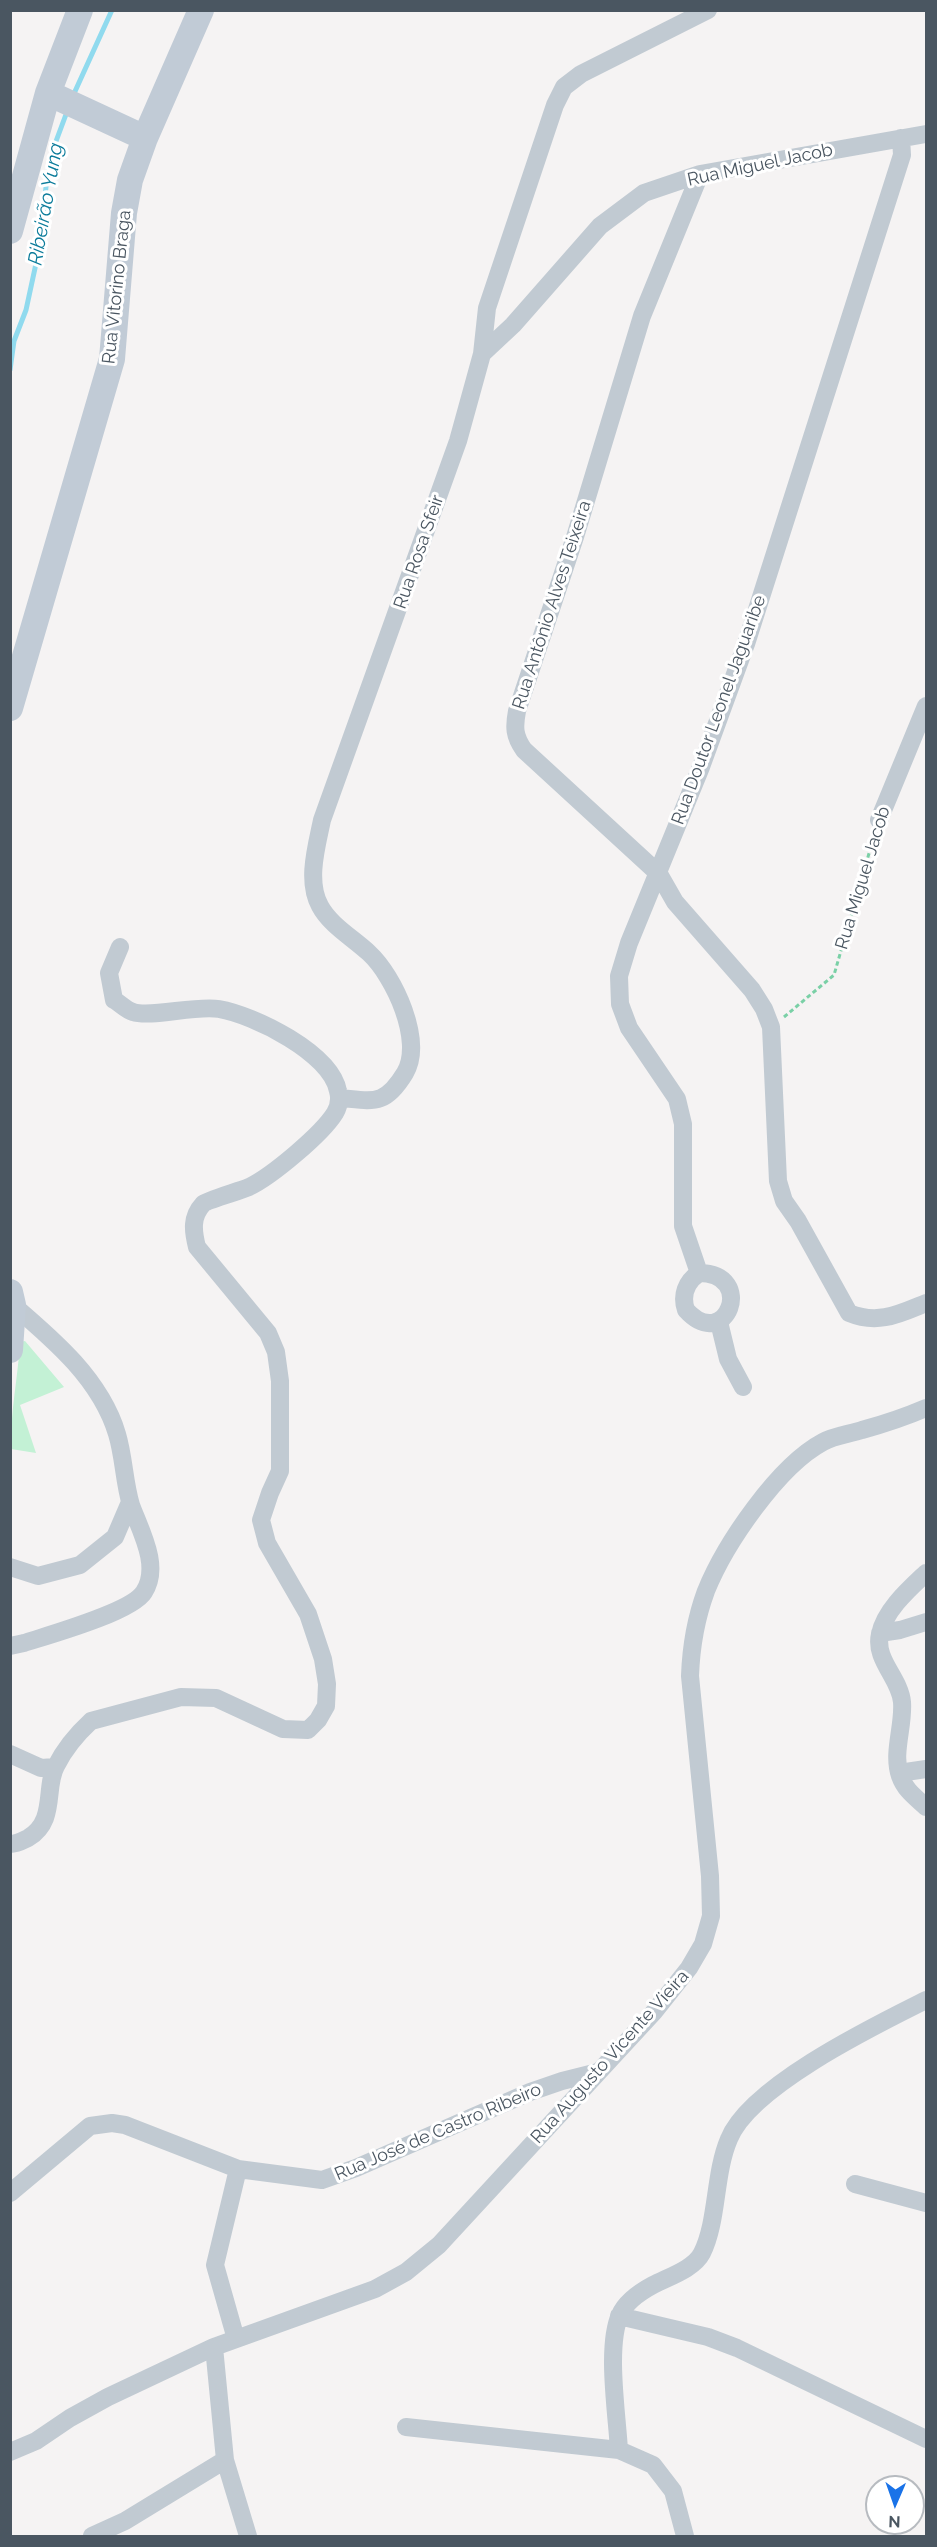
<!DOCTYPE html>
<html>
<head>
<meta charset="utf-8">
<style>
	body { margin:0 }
	#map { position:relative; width:937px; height:2547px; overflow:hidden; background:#f5f3f3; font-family:Raleway,sans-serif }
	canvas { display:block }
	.frame { position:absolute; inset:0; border:12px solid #4a5661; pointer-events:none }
	.north { position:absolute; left:865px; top:2475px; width:60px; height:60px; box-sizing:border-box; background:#fff; border:2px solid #b7bbc0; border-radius:50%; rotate:182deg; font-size:16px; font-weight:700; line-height:24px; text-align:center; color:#4a5661 }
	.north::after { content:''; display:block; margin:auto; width:21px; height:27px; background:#1a73e8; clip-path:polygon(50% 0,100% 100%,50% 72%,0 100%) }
</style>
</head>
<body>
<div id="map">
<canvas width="937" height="2547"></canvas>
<div class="frame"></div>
<div class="north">N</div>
</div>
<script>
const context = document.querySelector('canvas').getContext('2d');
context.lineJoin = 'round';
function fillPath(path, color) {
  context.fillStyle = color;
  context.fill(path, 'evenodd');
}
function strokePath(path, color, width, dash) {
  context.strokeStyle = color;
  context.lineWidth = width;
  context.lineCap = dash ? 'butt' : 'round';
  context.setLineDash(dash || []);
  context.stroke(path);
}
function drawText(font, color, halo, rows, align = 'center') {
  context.font = font + ' Raleway,sans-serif';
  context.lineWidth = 6;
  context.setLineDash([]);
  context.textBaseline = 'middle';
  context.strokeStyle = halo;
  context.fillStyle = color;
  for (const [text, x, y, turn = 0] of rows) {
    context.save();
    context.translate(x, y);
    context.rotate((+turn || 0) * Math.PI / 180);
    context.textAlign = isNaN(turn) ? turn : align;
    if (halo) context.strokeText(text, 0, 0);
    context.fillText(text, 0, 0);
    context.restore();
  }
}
fillPath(new Path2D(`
	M 25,1341 L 64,1387 L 20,1405 L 36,1453 L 11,1449 C 10,1413 18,1378 20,1342 Z`), '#c3f1d5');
strokePath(new Path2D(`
	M 72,98 L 112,10
	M 10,370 L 14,341 L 26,310 L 40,245 L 47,177 L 55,144 L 68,109`), '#90daee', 5);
strokePath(new Path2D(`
	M 784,1017 L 834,975 L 874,836`), '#7ad0a6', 3, [4.5, 3]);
strokePath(new Path2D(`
	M 700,174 L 642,316 L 575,537 L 517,711 C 514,727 514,736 524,750 L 659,874 L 675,902 L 752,990 L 764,1009 L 771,1027 L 778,1181 L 784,1201 L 798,1221 L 849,1313 C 878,1325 899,1314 926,1303
	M 482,354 L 513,325 L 600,226 L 644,193 L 700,174 L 926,134
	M 879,820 L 926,706
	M 340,1098 C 374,1101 385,1106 405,1073 C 424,1041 394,976 369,953 C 353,938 330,925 320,906 C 306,881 317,845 322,820 L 458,441 L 482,354 L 487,308 L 555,105 L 564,87 L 581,74 L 708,10
	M 699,1273 L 683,1226 L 683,1124 L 677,1099 L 629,1028 L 620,1004 L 619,976 L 629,943 L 701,767 L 746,644 L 902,155 L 901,138
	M 699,1273 C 757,1273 726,1354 686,1310 C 681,1295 686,1282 699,1273 Z
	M 719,1322 L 728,1359 L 743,1387
	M 10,1567 L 38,1576 L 80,1565 L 115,1537 L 130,1502
	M 926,1573 C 909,1589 885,1610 880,1634 C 874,1660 900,1678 902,1702 C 904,1726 892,1753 900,1776 C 905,1790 915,1797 926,1807
	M 880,1633 L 900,1630 L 926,1622
	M 10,1646 L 24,1643 C 49,1635 132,1612 144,1592 C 161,1566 140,1530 131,1505 C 124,1482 124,1457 117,1434 C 101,1380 54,1340 13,1305
	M 10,1754 L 41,1768 L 55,1767
	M 899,1773 L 926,1769
	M 10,1844 C 17,1844 22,1841 28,1838 C 57,1821 44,1788 56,1766 C 64,1750 78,1733 91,1721 L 181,1697 L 216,1698 L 283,1729 L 308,1730 L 318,1720 L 326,1706 L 327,1684 L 323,1659 L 308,1614 L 267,1543 L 261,1520 L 270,1493 L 280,1471 L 280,1381 L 276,1352 L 268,1333 L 197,1247 C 193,1231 191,1217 203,1204 C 207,1200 240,1191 249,1187 C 272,1176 322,1134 335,1113 C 339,1106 340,1098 338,1091 C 331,1053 254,1015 219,1009 C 195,1005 151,1018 133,1012 C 126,1010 120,1003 114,1000 L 109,973 L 120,947
	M 855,2184 L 926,2203
	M 10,2193 L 90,2126 L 112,2123 L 125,2125 L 238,2169 L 322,2180 L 356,2168 L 530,2092 L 562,2081 L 598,2072
	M 619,2316 L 708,2337 L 737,2348 L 926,2439
	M 236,2339 L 215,2265 L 238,2169
	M 214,2347 L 225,2460 L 248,2536
	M 406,2427 L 619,2450 L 653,2465 L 673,2491 L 685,2536
	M 619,2450 C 617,2414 606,2346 620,2315 C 626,2301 640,2292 653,2285 C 668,2277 694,2269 702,2253 C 718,2221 714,2174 729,2139 C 750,2086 876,2025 926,2000
	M 10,2452 L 36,2441 L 70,2418 L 108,2397 L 214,2347 L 375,2289 L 406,2272 L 439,2245 L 654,2012 L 689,1968 L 703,1944 L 711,1916 L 710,1876 L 690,1676 C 691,1648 696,1618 706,1591 C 725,1544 778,1466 823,1442 C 834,1436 850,1434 862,1430 C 884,1424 905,1417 926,1408
	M 92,2536 L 125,2521 L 225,2460`), '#c1cad2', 18);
strokePath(new Path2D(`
	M 48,93 L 145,138
	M 10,231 L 48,93 L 80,10
	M 10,708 L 112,359 L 124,213 L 130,180 L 145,138 L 201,10
	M 10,1292 L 13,1305 L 10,1350`), '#c1cbd6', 26);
drawText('18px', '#4a5661', '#fff', [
	["Rua Miguel Jacob",760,165,-12],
	["Rua Vitorino Braga",117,287,-84],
	["Rua Rosa Sfeir",419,552,-71],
	["Rua Antônio Alves Teixeira",552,605,-72],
	["Rua Doutor Leonel Jaguaribe",719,710,-70],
	["Rua Miguel Jacob",863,878,-73],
	["Rua Augusto Vicente Vieira",610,2057,-48],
	["Rua José de Castro Ribeiro",438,2132,-23]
]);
drawText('italic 20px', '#0c7c9b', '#fff', [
	["Ribeirão Yung",46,204,-80]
]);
</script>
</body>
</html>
